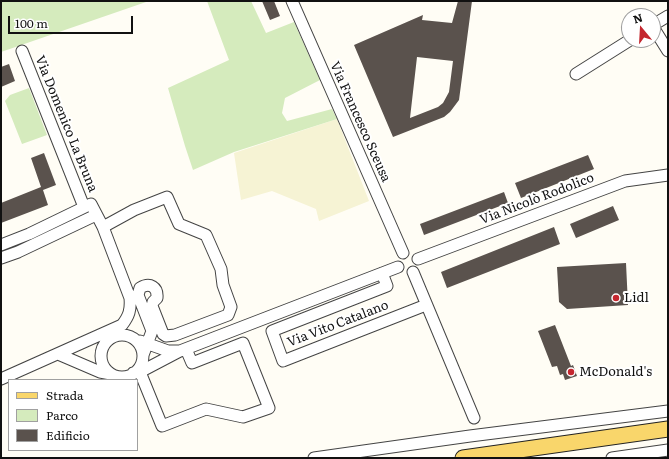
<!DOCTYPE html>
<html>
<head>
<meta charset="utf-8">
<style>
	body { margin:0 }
	#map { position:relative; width:669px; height:459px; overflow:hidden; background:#fffdf5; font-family:Literata,serif }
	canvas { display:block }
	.frame { position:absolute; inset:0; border:2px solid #111; pointer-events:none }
	.legend { position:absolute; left:8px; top:379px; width:130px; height:72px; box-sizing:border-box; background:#fff; border:1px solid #a0a0a0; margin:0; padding:5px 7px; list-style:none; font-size:12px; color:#111 }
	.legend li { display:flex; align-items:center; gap:8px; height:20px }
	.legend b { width:20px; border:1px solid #a0a0a0 }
	.north { position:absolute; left:621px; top:8px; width:40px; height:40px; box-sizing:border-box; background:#fff; border:1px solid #a0a0a0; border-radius:50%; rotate:342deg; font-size:11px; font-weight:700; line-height:16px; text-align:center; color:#111 }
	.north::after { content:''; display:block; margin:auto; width:14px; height:18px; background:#c4262e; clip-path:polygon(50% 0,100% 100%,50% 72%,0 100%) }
	.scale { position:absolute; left:8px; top:16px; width:125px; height:18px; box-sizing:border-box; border:2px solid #111; border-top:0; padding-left:5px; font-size:12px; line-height:14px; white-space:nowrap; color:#111; -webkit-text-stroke:3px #fff; paint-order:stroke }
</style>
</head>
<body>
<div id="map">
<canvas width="669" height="459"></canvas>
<div class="frame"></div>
<ul class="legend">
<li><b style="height:5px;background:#f9d66b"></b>Strada</li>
<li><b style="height:11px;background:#d5ebbd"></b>Parco</li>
<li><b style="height:11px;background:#5a524d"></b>Edificio</li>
</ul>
<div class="north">N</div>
<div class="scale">100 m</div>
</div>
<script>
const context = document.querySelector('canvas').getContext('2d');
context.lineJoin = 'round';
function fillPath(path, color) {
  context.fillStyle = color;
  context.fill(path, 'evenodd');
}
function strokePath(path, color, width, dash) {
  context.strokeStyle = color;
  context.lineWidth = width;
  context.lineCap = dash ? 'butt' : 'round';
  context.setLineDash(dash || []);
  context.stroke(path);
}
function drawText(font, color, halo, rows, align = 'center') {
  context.font = font + ' Literata,serif';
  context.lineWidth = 4;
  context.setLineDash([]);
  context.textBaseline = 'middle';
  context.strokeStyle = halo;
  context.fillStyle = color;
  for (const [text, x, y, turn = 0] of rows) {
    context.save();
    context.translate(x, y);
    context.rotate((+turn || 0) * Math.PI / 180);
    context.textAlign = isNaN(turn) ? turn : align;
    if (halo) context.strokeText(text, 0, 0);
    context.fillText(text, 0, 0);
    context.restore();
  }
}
fillPath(new Path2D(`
	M 337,119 L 369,201 L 319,221 L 316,209 L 272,191 L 241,200 L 234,153 Z`), '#f6f3d4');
fillPath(new Path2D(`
	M 1,1 L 149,1 L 1,52 Z
	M 207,1 L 251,1 L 266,33 L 294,22 L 320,80 L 285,98 L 282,113 L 287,121 L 332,109 L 337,119 L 234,152 L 193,170 L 185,146 L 168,88 L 229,60 Z
	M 29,88 L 47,135 L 22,144 L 5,101 L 10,95 Z`), '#d5ebbd');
fillPath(new Path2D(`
	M 262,1 L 274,1 L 280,16 L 270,20 Z
	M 458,1 L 472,1 L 459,100 L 450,112 L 444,117 L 393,137 L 354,45 L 423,15 L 422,20 L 452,23 ZM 417,57 L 453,61 L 449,92 L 443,103 L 438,107 L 410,118 Z
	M 9,64 L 15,81 L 1,87 L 1,67 Z
	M 44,153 L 56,185 L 43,190 L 48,205 L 1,223 L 1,203 L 41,187 L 31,158 Z
	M 588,155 L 594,169 L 521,198 L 515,183 Z
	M 504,192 L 508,203 L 424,235 L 420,224 Z
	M 613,206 L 619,220 L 576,238 L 570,224 Z
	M 554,227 L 560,244 L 447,288 L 441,272 Z
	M 626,263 L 628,305 L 567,309 L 559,302 L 557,267 Z
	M 555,325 L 571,366 L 573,365 L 577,376 L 565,380 L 563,374 L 560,375 L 557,366 L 552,367 L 538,331 Z`), '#5a524d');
const minor = new Path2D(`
	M 292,1 L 403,253
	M 653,25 L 668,16
	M 653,27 L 668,51
	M 22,51 L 84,207
	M 576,74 L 630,40
	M 1,245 L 29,234 L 91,204 L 103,227 L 134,210 L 167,197 L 179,224 L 206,235 L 221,269 L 223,285 L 231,307 L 228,315 L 175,335 L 166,336 L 163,334 L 152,306 L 153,302 L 157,298 C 158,287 150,282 140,288 L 138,295 L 152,331 L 143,355
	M 1,258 L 18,252 L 96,215
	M 418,259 L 625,181 L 668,175
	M 413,272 L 474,418
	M 382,273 L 387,286 L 272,331 L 283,361 L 426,305
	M101 356a21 21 0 1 1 42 0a21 21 0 1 1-42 0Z
	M 140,341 L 168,351 L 179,351
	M 58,354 L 100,372 L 111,374
	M 140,372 L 162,426 L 206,409 L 243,417 L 269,408 L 243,343 L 192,363 L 186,349
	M 133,373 L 140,372 L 180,351 L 398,267
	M 1,379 L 122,325 C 129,316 131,310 130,298 L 103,227
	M 314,458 L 470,436 L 668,411
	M 612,458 L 668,450`);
const major = new Path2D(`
	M 463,458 L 668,429`);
strokePath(minor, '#444', 13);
strokePath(major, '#222', 17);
strokePath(minor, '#fff', 11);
strokePath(major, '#f9d66b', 15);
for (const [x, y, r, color] of [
	[616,298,4,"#c4262e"],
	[571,372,4,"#c4262e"]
]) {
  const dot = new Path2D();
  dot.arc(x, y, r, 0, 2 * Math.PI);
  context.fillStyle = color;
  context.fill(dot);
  strokePath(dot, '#fff', 1.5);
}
drawText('13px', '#111', '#fff', [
	["Via Francesco Sceusa",360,122,66],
	["Via Domenico La Bruna",66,124,68],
	["Via Nicolò Rodolico",537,199,-21],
	["Via Vito Catalano",338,324,-21]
]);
drawText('13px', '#111', '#fff', [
	["Lidl",624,298],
	["McDonald's",579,372]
], 'left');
</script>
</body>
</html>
